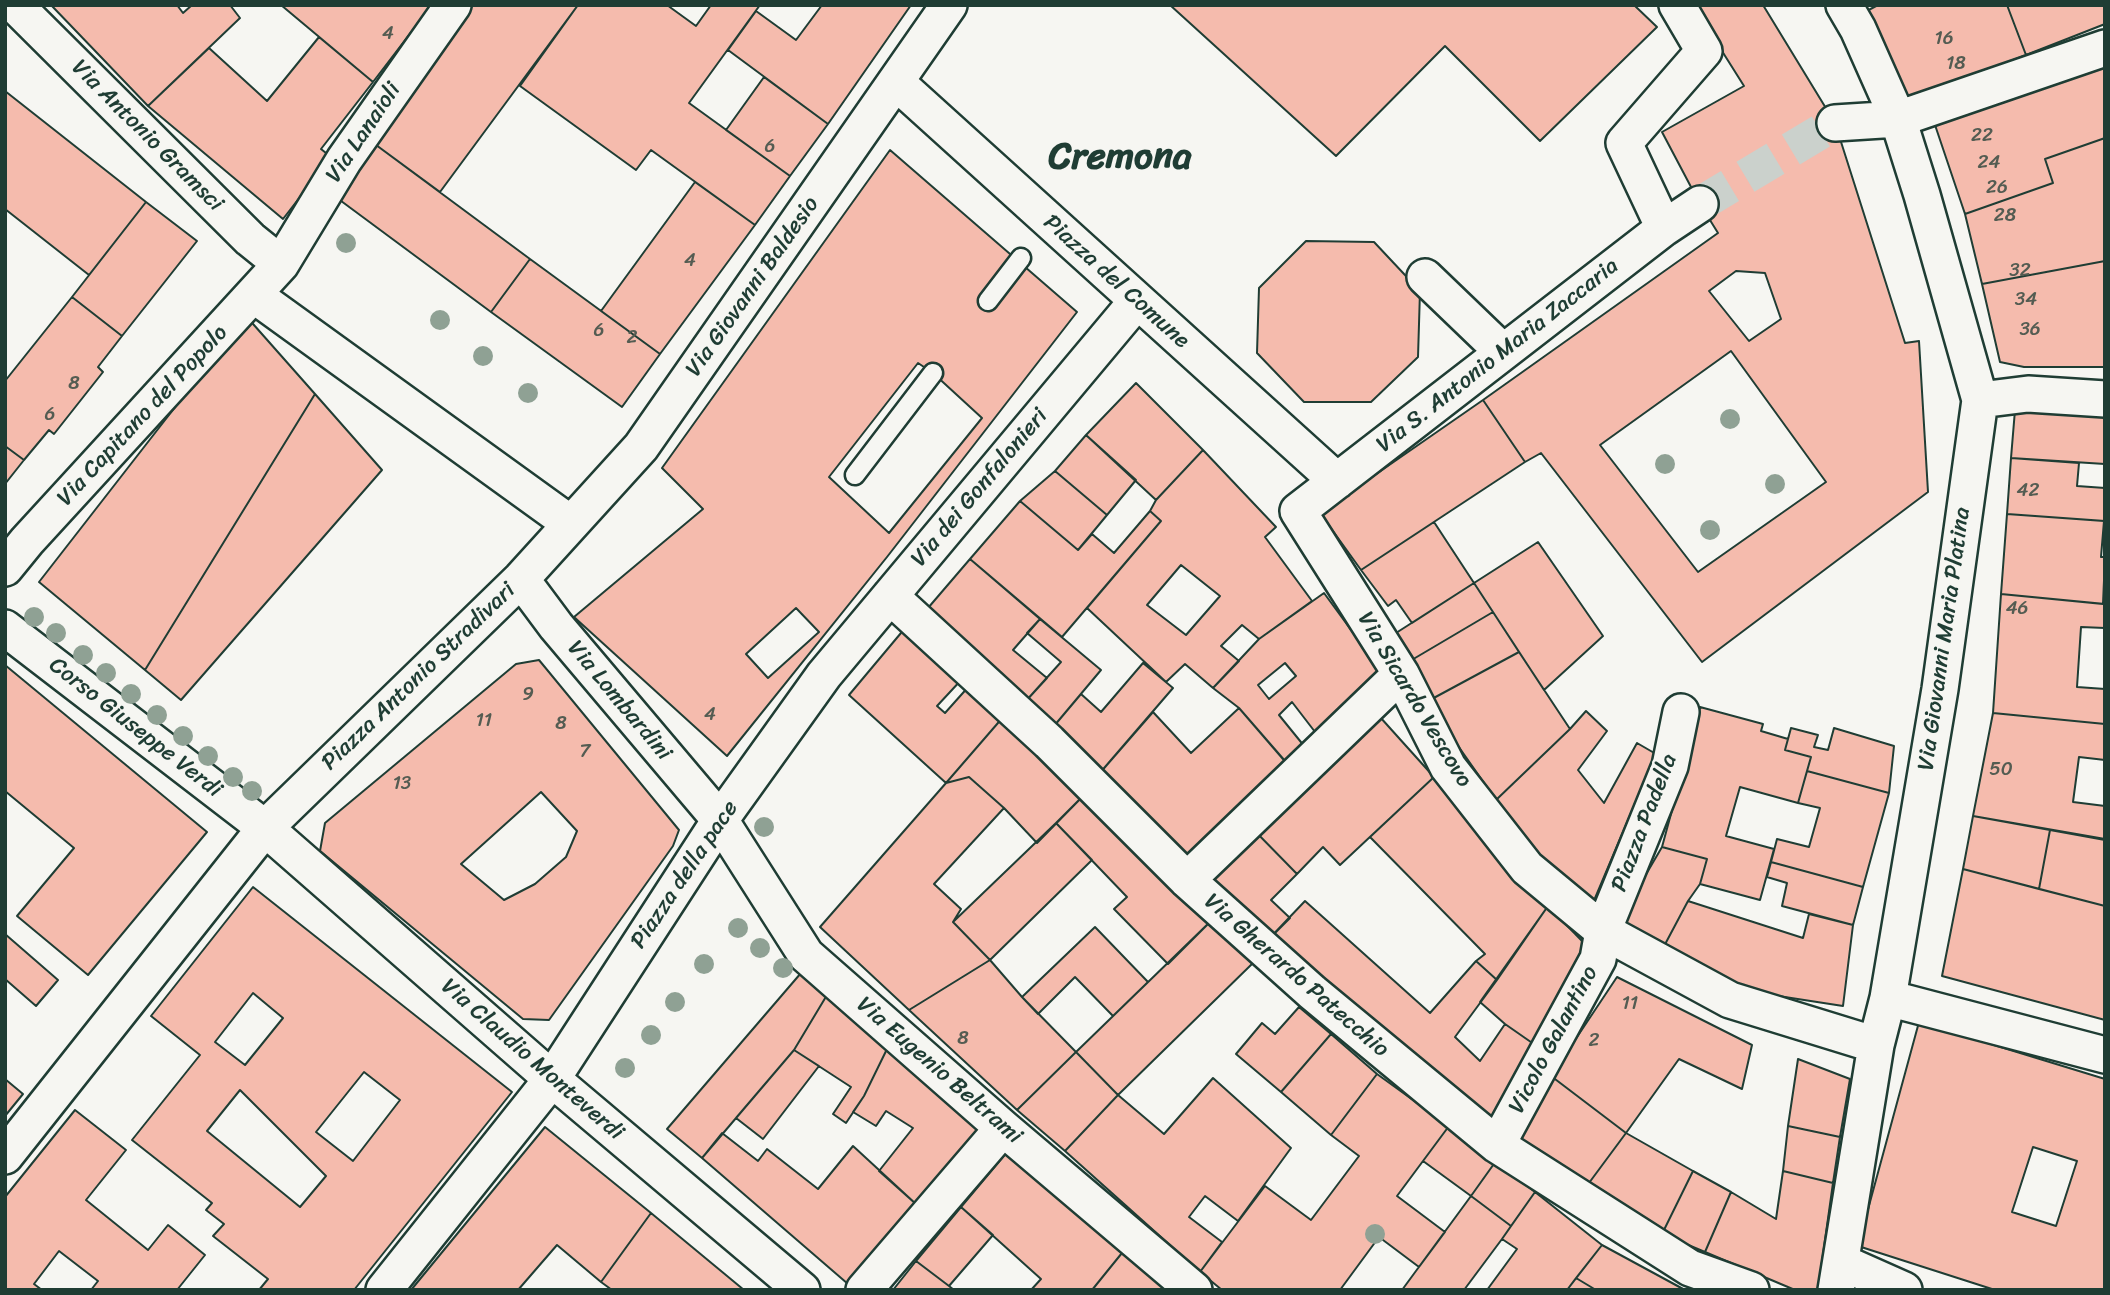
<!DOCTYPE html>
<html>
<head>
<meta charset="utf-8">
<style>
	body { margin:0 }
	#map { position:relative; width:2110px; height:1295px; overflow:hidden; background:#f6f6f2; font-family:Sriracha,sans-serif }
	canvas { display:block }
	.frame { position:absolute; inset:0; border:7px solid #1f3d34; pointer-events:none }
</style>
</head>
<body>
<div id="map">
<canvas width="2110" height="1295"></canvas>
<div class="frame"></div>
</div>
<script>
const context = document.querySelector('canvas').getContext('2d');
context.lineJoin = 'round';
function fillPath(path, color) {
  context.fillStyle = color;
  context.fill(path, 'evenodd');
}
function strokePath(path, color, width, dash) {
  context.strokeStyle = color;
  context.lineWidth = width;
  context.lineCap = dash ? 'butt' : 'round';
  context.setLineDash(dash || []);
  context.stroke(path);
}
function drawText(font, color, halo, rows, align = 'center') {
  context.font = font + ' Sriracha,sans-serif';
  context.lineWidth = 5;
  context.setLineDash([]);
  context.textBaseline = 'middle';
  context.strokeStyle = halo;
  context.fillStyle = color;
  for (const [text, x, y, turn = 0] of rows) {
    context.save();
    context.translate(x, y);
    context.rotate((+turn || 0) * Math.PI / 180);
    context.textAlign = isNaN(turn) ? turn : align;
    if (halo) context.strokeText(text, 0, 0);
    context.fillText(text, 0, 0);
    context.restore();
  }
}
const building = new Path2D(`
	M 51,5 L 177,5 L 183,13 L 192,5 L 230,5 L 240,18 L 148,106 Z
	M 281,5 L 432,5 L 373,82 Z
	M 473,5 L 578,5 L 440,192 L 372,142 Z
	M 578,5 L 667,5 L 696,26 L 711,5 L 760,5 L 689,103 L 790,176 L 755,225 L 651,150 L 636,170 L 520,86 Z
	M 822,5 L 911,5 L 828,124 L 728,50 L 756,11 L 796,40 Z
	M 1170,5 L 1634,5 L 1657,27 L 1540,141 L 1445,46 L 1336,156 Z
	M 1693,5 L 1763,5 L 1835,123 L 1905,343 L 1919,341 L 1928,492 L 1702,662 L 1541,453 L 1525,462 L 1483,400 L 1718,233 L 1700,204 L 1662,132 L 1744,86 ZM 1736,271 L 1765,273 L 1781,319 L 1749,341 L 1709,291 ZM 1731,351 L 1826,482 L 1698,572 L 1600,445 Z
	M 1878,5 L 2007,5 L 2026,55 L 1909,101 L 1863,13 Z
	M 2007,5 L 2105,5 L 2105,24 L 2026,55 Z
	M 319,37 L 373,82 L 321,149 L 331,157 L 283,219 L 148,106 L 209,48 L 267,101 Z
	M 2105,64 L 2105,138 L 2045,159 L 2053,183 L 1965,214 L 1934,122 Z
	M 764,77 L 828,124 L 790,176 L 726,130 Z
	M 5,91 L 146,202 L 89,275 L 5,209 Z
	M 2105,138 L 2105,261 L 1982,284 L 1965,214 L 2053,183 L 2045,159 Z
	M 372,142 L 530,259 L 491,312 L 333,195 Z
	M 890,150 L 1077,312 L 887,557 L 727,756 L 574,617 L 703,509 L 662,468 ZM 918,363 L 933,373 L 982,418 L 889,533 L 829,477 ZM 796,608 L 819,632 L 768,678 L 746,654 Z
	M 695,182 L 755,225 L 660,354 L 601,311 Z
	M 146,202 L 197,241 L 122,336 L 72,297 Z
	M 1306,241 L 1374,242 L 1420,291 L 1418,357 L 1371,402 L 1304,402 L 1257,353 L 1259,288 Z
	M 530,259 L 660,354 L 622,407 L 491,312 Z
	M 2105,261 L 2105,367 L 2024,367 L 2000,362 L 1982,284 Z
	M 72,297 L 122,336 L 98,367 L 103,372 L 54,434 L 49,430 L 24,460 L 5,446 L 5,381 Z
	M 246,316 L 315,394 L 145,670 L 39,582 Z
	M 1136,383 L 1203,450 L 1156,500 L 1086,435 Z
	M 315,394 L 382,470 L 181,700 L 145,670 Z
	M 1483,400 L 1525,462 L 1361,570 L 1320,513 Z
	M 2015,410 L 2105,416 L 2105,464 L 2011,458 Z
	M 1086,435 L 1136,480 L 1107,515 L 1055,471 Z
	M 5,446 L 24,460 L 5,484 Z
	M 1203,450 L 1276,527 L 1265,537 L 1312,601 L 1259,639 L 1242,625 L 1221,646 L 1239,661 L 1213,688 L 1185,664 L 1166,682 L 1087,608 L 1161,521 L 1150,511 L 1156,500 ZM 1181,565 L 1220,596 L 1186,635 L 1147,605 Z
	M 2011,458 L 2079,463 L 2077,486 L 2105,488 L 2105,521 L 2007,514 Z
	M 1055,471 L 1107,515 L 1078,550 L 1020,501 Z
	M 1020,501 L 1078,550 L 1092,534 L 1114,553 L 1150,511 L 1161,521 L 1062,637 L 970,559 Z
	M 2007,514 L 2104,521 L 2101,557 L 2105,557 L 2103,604 L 2001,594 Z
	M 1434,522 L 1474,583 L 1412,623 L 1396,600 L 1388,606 L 1361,570 Z
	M 1538,542 L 1603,636 L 1544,690 L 1474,583 Z
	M 970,559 L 1040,619 L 1013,650 L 1047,678 L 1025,702 L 922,615 Z
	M 1474,583 L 1493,612 L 1410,661 L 1396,633 Z
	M 1324,593 L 1387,679 L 1322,741 L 1292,702 L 1279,715 L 1309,752 L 1292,769 L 1239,708 L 1213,688 L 1259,639 ZM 1285,663 L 1296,676 L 1269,699 L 1258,685 Z
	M 2001,594 L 2105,604 L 2105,628 L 2081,627 L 2077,687 L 2105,689 L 2105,724 L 1993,713 Z
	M 1493,612 L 1519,652 L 1430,700 L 1410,661 Z
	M 1040,619 L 1101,670 L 1054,726 L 1025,702 L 1061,662 L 1027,633 Z
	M 906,627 L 963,678 L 937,706 L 945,713 L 970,685 L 1004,716 L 946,783 L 849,695 Z
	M 1519,652 L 1570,729 L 1496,800 L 1442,723 L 1430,700 Z
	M 539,660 L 679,830 L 673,846 L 549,1020 L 523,1019 L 320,851 L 325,823 L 516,664 ZM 541,792 L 577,831 L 566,857 L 535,884 L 504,900 L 461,864 Z
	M 1143,663 L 1173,688 L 1099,774 L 1054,726 L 1081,694 L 1101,712 Z
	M 5,665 L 207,832 L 88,975 L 17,916 L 74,848 L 5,791 Z
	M 1371,707 L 1434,777 L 1340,865 L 1323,847 L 1297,874 L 1250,826 Z
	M 1700,707 L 1763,724 L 1761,731 L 1788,739 L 1785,750 L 1811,757 L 1798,803 L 1740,787 L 1726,836 L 1774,849 L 1760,900 L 1700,884 L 1707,859 L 1662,847 Z
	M 1239,708 L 1289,766 L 1187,863 L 1099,774 L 1153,712 L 1191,753 Z
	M 1586,711 L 1607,731 L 1578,770 L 1604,803 L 1637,743 L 1656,754 L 1590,910 L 1534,862 L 1496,800 L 1570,729 Z
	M 1993,713 L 2105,724 L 2105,760 L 2079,757 L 2073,802 L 2105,806 L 2105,839 L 1973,816 Z
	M 1004,716 L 1088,791 L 1037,843 L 1004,808 L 969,777 L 946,783 Z
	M 1791,728 L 1818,735 L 1814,747 L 1828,750 L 1834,728 L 1894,746 L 1889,793 L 1807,771 L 1811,757 L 1785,750 Z
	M 1807,771 L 1889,793 L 1863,887 L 1771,862 L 1777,839 L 1809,847 L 1820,808 L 1798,803 Z
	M 969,777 L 1004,808 L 934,884 L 961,909 L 953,922 L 990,960 L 909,1010 L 820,927 L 946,783 Z
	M 1434,777 L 1548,906 L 1497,980 L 1476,961 L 1485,954 L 1370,837 Z
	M 1088,791 L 1213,919 L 1168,964 L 1114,909 L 1127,897 L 1056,823 Z
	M 1973,816 L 2050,830 L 2039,889 L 1963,869 Z
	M 1056,823 L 1092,860 L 990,960 L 953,922 Z
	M 1250,826 L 1297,874 L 1271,900 L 1290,918 L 1266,942 L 1200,881 Z
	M 2050,830 L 2105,840 L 2105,906 L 2039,889 Z
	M 1662,847 L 1707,859 L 1700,884 L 1688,901 L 1662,950 L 1614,929 Z
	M 1771,862 L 1863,887 L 1853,925 L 1782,906 L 1787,883 L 1767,877 Z
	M 1963,869 L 2105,906 L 2105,1020 L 1942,976 Z
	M 253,887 L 512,1092 L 354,1290 L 259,1290 L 268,1279 L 213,1236 L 224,1224 L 206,1210 L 212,1203 L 132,1140 L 200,1055 L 151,1016 ZM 253,993 L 283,1018 L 245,1065 L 215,1042 ZM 364,1072 L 400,1100 L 353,1161 L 316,1132 ZM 240,1090 L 326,1176 L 300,1207 L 207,1131 Z
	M 1305,901 L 1430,1013 L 1476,961 L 1497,980 L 1455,1037 L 1480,1061 L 1505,1024 L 1538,1047 L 1491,1127 L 1266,942 Z
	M 1688,901 L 1803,938 L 1809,914 L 1853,925 L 1843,1006 L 1746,991 L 1662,950 Z
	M 1548,906 L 1583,942 L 1591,958 L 1538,1047 L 1505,1024 L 1480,1002 Z
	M 1213,919 L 1254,962 L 1118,1095 L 1076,1052 Z
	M 1095,927 L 1148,982 L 1113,1016 L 1075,977 L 1038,1014 L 1022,997 Z
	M 5,934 L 58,980 L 36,1006 L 5,979 Z
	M 990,960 L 1022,997 L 1076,1052 L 1017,1110 L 909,1010 Z
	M 801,973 L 827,995 L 794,1050 L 702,1158 L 667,1129 Z
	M 1617,977 L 1752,1045 L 1742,1089 L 1679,1059 L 1626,1133 L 1551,1076 Z
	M 827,995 L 888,1047 L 864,1096 L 846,1123 L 833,1114 L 851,1087 L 794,1050 Z
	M 1299,1007 L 1331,1034 L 1281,1092 L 1236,1054 L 1262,1023 L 1275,1034 Z
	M 1919,1022 L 2105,1079 L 2105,1290 L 1995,1290 L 1858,1246 ZM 2033,1147 L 2077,1161 L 2056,1226 L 2012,1212 Z
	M 1331,1034 L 1377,1074 L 1331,1135 L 1281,1092 Z
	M 888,1047 L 983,1128 L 917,1205 L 879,1171 L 913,1128 L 886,1111 L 876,1126 L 853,1112 L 864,1096 Z
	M 794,1050 L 819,1066 L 763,1139 L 736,1118 Z
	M 1076,1052 L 1118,1095 L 1065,1151 L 1017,1110 Z
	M 1798,1059 L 1850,1079 L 1840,1137 L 1788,1126 Z
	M 1377,1074 L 1449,1126 L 1397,1196 L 1445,1232 L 1419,1267 L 1379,1237 L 1340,1290 L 1222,1290 L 1200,1272 L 1265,1186 L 1311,1220 L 1359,1156 L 1331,1135 Z
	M 1551,1076 L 1626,1133 L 1586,1187 L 1511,1137 Z
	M 1213,1078 L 1291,1148 L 1238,1221 L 1205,1196 L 1189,1217 L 1222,1242 L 1200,1272 L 1065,1151 L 1118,1095 L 1164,1134 Z
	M 5,1079 L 23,1094 L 5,1116 Z
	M 75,1110 L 126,1150 L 86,1200 L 148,1250 L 168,1225 L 205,1255 L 177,1290 L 91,1290 L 98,1281 L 59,1251 L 34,1284 L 42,1290 L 5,1290 L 5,1197 Z
	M 1449,1126 L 1496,1161 L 1471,1196 L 1423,1161 Z
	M 1788,1126 L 1840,1137 L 1833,1183 L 1783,1171 Z
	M 545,1127 L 651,1213 L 601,1282 L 557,1245 L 518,1290 L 411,1290 Z
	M 722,1133 L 758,1161 L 767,1149 L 818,1189 L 853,1146 L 917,1205 L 848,1284 L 702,1158 Z
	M 1626,1133 L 1693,1171 L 1662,1234 L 1586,1187 Z
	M 1007,1152 L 1126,1248 L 1092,1290 L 1031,1290 L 1041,1279 L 961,1207 Z
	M 1496,1161 L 1535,1192 L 1511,1226 L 1471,1196 Z
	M 1693,1171 L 1731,1192 L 1705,1252 L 1662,1234 Z
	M 1783,1171 L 1833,1183 L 1818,1290 L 1795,1290 L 1705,1252 L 1731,1192 L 1776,1219 Z
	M 1535,1192 L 1602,1245 L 1567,1290 L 1487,1290 L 1517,1249 L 1502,1239 Z
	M 1471,1196 L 1511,1226 L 1502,1239 L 1464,1290 L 1402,1290 Z
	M 961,1207 L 993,1235 L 949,1286 L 916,1261 Z
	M 651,1213 L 744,1290 L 612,1290 L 601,1282 Z
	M 1602,1245 L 1685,1290 L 1596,1290 L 1576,1278 Z
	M 1126,1248 L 1179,1290 L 1092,1290 Z
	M 916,1261 L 949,1286 L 954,1290 L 893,1290 Z
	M 1576,1278 L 1596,1290 L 1567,1290 Z`);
fillPath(building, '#f5bbad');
strokePath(building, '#1f3d34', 2);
strokePath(new Path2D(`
	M 1700,204 L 1835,123`), '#cbd1cc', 35, [35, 18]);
const lane = new Path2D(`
	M 988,301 L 1021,258
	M 855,475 L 933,373`);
const street = new Path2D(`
	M 15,5 L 250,239 L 281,264
	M 896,82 L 1337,481
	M 1835,123 L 1898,119 L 2105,48
	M 1700,204 L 1664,228 L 1298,511 L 1401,674 L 1448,767 L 1527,868 L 1603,931 L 1730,1000 L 1876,1045
	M 1664,228 L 1624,143 L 1704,51 L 1677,5
	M 1425,277 L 1503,352
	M 254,295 L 571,524
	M 1980,400 L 2028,394 L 2105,399
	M 5,568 L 27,541 L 281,264 L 344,160 L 453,5
	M 521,579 L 556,626 L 720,820 L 806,955 L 1003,1128 L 1194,1290
	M 890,596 L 1049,742 L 1187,880 L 1312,992 L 1497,1145 L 1690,1268 L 1751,1290
	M 5,628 L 265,828 L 552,1079 L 802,1290
	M 1187,880 L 1401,674
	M 1888,998 L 2105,1055
	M 1497,1145 L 1598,959 L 1603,931 L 1670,766 L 1681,712
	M 5,1156 L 265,828 L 521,579 L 641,447 L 949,5
	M 1841,1262 L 1904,1290
	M 384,1290 L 552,1079 L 720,820 L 824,675 L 1137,301
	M 864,1290 L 1003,1128
	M 1836,1290 L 1876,1045 L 1888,998 L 1940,689 L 1980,400 L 1922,195 L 1898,119 L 1858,29 L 1844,5`);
strokePath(lane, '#1f3d34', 23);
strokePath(street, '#1f3d34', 40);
strokePath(lane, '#f6f6f2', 18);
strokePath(street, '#f6f6f2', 35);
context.fillStyle = '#8fa194';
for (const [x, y] of [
	[346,243],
	[440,320],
	[483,356],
	[528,393],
	[1730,419],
	[1665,464],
	[1775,484],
	[1710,530],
	[34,617],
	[56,633],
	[83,655],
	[106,673],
	[131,694],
	[157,715],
	[183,736],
	[208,756],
	[233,777],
	[252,791],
	[764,827],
	[738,928],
	[760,948],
	[704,964],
	[783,968],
	[675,1002],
	[651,1035],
	[625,1068],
	[1375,1234]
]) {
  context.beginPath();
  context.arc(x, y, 10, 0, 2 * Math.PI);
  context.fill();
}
drawText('19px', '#545c52', null, [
	["4",388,34],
	["16",1944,39],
	["18",1956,64],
	["22",1982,136],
	["6",770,147],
	["24",1989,163],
	["26",1997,188],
	["28",2005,216],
	["4",690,261],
	["32",2020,271],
	["34",2026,300],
	["36",2030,330],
	["6",599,331],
	["2",632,338],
	["8",74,384],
	["6",50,415],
	["42",2028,491],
	["46",2017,609],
	["9",528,695],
	["4",710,715],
	["11",484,721],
	["8",561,724],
	["7",585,752],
	["50",2001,770],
	["13",402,784],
	["11",1630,1004],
	["8",963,1039],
	["2",1594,1041]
]);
drawText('23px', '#1f3d34', '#f6f6f2', [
	["Via Lanaioli",364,133,-56],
	["Via Antonio Gramsci",147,136,45],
	["Piazza del Comune",1116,282,42],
	["Via Giovanni Baldesio",753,287,-55],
	["Via S. Antonio Maria Zaccaria",1498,356,-38],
	["Via Capitano del Popolo",143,416,-47],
	["Via dei Gonfalonieri",980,488,-50],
	["Via Giovanni Maria Platina",1945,639,-82],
	["Piazza Antonio Stradivari",419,677,-44],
	["Via Sicardo Vescovo",1414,700,59],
	["Via Lombardini",619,701,50],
	["Corso Giuseppe Verdi",135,728,38],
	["Piazza Padella",1645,823,-69],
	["Piazza della pace",685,875,-56],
	["Via Gherardo Patecchio",1296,976,41],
	["Vicolo Galantino",1554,1040,-62],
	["Via Claudio Monteverdi",532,1060,41],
	["Via Eugenio Beltrami",939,1071,41]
]);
drawText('bold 37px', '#1f3d34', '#f6f6f2', [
	["Cremona",1120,159]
]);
</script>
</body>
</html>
